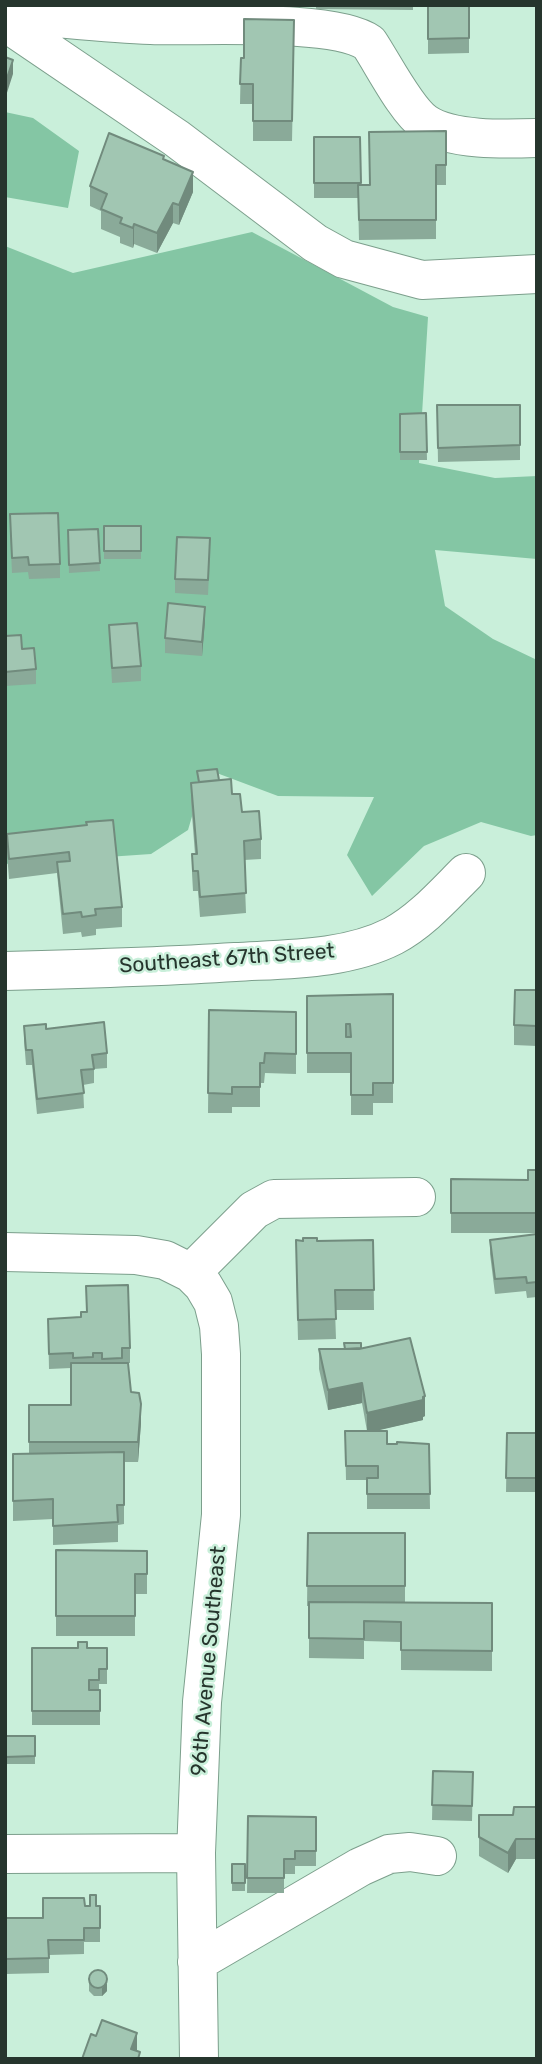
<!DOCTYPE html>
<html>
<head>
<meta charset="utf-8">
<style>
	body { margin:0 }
	#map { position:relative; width:542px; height:2064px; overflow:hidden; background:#c9efda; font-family:Rubik,sans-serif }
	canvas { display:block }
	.frame { position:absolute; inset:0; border:7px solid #26352d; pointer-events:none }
</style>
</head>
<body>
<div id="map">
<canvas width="542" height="2064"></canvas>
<div class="frame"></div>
</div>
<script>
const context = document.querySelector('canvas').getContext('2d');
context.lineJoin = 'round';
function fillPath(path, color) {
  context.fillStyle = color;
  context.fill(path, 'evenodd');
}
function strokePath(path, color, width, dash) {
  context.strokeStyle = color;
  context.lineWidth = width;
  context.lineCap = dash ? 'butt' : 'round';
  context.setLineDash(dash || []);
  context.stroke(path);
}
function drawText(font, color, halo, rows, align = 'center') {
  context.font = font + ' Rubik,sans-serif';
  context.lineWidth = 5;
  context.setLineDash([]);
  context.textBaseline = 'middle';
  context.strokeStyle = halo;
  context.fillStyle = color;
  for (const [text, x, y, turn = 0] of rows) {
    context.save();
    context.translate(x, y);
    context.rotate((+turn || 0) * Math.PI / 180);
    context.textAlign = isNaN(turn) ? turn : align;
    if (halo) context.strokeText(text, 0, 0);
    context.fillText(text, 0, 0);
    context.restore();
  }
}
fillPath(new Path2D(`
	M 5,112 L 33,118 L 79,151 L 68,208 L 5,197 Z
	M 252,232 L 393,307 L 428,317 L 419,463 L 495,478 L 537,476 L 537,559 L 435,550 L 445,606 L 493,639 L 537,660 L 537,835 L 531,836 L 481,822 L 424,846 L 372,896 L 347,855 L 374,797 L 278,796 L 206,769 L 188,830 L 151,854 L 5,864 L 5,246 L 73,273 Z`), '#84c6a4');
const minor = new Path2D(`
	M 5,14 C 54,17 102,23 151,25 C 199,27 334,18 369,43 C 383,64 406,110 425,123 C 451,141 506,139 537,138
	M 5,22 L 176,138 L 315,243 L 344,259 L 422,280 L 537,274
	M 5,971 C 82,969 159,967 235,962 C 287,959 346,960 393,936 C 421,921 443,896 466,873
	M 5,1252 L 136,1255 L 165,1260 L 191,1273 L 254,1210 L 274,1199 L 416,1197
	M 191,1273 L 203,1285 L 213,1302 L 219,1326 L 221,1354 L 221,1515 L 202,1702 L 196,1853 L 199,2059
	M 5,1854 L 196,1853
	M 197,1962 L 360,1867 L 389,1854 L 410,1852 L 437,1856`);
strokePath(minor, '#7c9f8c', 40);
strokePath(minor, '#fff', 38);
fillPath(new Path2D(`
	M 316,5 L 413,5 L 413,10 L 316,9 Z
	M 469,5 L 469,53 L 428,54 L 428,6 Z
	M 294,40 L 292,141 L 253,141 L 253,104 L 240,104 L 241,58 L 244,58 Z
	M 446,131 L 446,185 L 436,185 L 436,239 L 359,240 L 358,198 L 314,198 L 314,137 L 360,137 L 361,185 L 370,185 Z
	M 164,160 L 193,192 L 179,225 L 173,223 L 157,253 L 134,244 L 133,248 L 120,243 L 120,237 L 101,229 L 101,211 L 90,206 L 90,186 Z
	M 437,405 L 520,405 L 520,460 L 438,462 Z
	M 426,413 L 427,460 L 400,460 L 400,414 Z
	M 104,526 L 141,526 L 141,559 L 104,559 Z
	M 10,529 L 60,564 L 60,578 L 29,579 L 28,572 L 12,573 Z
	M 98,529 L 100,571 L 69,573 L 68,530 Z
	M 210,553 L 208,595 L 175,593 L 175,579 Z
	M 205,621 L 202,656 L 165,653 L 165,638 Z
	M 109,625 L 141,666 L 141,681 L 112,683 Z
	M 5,636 L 22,649 L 36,669 L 36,684 L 5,686 Z
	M 197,771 L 219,780 L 232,794 L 242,812 L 261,839 L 261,859 L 244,860 L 246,913 L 200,917 L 198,891 L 193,891 L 192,873 L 192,854 L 195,854 L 191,802 L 191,783 L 198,782 Z
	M 86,825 L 122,907 L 122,927 L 96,929 L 96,935 L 82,937 L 81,932 L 63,934 L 57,873 L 9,879 L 7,853 L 7,834 Z
	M 537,990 L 537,1046 L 514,1045 L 514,1025 Z
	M 393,994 L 393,1103 L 373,1103 L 373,1115 L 351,1115 L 351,1073 L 307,1073 L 307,996 Z
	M 209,1010 L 296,1012 L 296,1074 L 265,1073 L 264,1083 L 260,1083 L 260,1107 L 232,1107 L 232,1113 L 208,1113 Z
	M 24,1026 L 46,1029 L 107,1053 L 107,1068 L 94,1069 L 94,1083 L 83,1085 L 84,1108 L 37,1114 L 32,1065 L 26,1065 L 24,1040 Z
	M 537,1170 L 537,1233 L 451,1233 L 451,1179 L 528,1180 Z
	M 537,1234 L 537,1297 L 527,1298 L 526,1291 L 495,1294 L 490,1254 L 490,1240 Z
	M 373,1240 L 374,1310 L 335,1310 L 336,1339 L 298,1340 L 296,1260 L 317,1241 Z
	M 86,1286 L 130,1348 L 130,1363 L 122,1363 L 141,1423 L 138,1462 L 124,1462 L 124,1524 L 118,1525 L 118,1542 L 53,1545 L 53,1519 L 13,1521 L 13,1454 L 29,1454 L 29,1405 L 71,1405 L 71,1368 L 49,1369 L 48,1319 L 81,1317 L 86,1312 Z
	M 361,1348 L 425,1416 L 423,1417 L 423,1420 L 373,1431 L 387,1444 L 429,1444 L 430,1509 L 367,1509 L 367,1480 L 346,1480 L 345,1431 L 367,1431 L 362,1403 L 328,1410 L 319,1369 L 319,1349 Z
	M 507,1433 L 537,1433 L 537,1492 L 506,1492 Z
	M 308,1533 L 405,1533 L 405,1603 L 492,1603 L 492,1671 L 401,1670 L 401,1642 L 364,1641 L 364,1659 L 309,1658 L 309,1606 L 307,1606 Z
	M 56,1550 L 147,1551 L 147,1594 L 135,1594 L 135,1636 L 56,1636 Z
	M 32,1648 L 107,1648 L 107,1684 L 99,1684 L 99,1690 L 100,1690 L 100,1725 L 32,1725 Z
	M 5,1736 L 35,1736 L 35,1764 L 5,1764 Z
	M 433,1771 L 473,1772 L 472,1821 L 432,1820 Z
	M 537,1807 L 537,1859 L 516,1859 L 508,1873 L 479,1856 L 479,1815 L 513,1815 Z
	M 248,1816 L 316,1817 L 316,1866 L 295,1866 L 295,1874 L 284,1874 L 284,1893 L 247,1893 Z
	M 232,1864 L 245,1864 L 245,1891 L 232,1891 Z
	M 85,1906 L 100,1906 L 100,1942 L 84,1942 L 84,1954 L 49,1955 L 49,1973 L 6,1974 L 5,1918 L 43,1918 Z
	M 89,1976 L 107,1991 L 102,1996 L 94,1996 L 89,1991 Z`), '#8aaa99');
fillPath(new Path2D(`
	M 13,60 L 13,74 L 5,99 L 5,84 Z
	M 193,172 L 193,192 L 179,225 L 179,205 Z
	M 173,203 L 173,223 L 157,253 L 157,233 Z
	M 134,224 L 134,244 L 133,248 L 133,228 Z
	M 205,607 L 205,621 L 202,656 L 202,642 Z
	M 362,1383 L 362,1403 L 328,1410 L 328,1390 Z
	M 425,1396 L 425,1416 L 423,1417 L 423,1420 L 367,1433 L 367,1413 Z
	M 141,1404 L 141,1423 L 138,1462 L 138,1442 Z
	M 516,1839 L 516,1859 L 508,1873 L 508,1853 Z
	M 107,1983 L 107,1991 L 102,1996 L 102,1988 Z
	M 137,2033 L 137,2053 L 131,2049 Z`), '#718b7d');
const building = new Path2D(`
	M 432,5 L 469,5 L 469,38 L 428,39 L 428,6 Z
	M 244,19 L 294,20 L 292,121 L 253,121 L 253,84 L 240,84 L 241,58 L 244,58 Z
	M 5,57 L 13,60 L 5,84 Z
	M 446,131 L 446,165 L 436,165 L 436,220 L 359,220 L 358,185 L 370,185 L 369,132 Z
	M 109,133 L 164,156 L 163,159 L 193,172 L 179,205 L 173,203 L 157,233 L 134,224 L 133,228 L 120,223 L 122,218 L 101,209 L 107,194 L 90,186 Z
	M 314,137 L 360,137 L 361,183 L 314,183 Z
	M 437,405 L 520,405 L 520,445 L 438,448 Z
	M 426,413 L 427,452 L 400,452 L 400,414 Z
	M 58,513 L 60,564 L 29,565 L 28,557 L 12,558 L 10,514 Z
	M 104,526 L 141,526 L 141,551 L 104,551 Z
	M 98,529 L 100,563 L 69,565 L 68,530 Z
	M 177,537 L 210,538 L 208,580 L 175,579 Z
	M 168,603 L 205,607 L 202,642 L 165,638 Z
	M 137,623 L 141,666 L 112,668 L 109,625 Z
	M 21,635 L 22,649 L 34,648 L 36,669 L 5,672 L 5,636 Z
	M 217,769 L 219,780 L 199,782 L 197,771 Z
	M 231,779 L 232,794 L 240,794 L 242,812 L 259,811 L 261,839 L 244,841 L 246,893 L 200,897 L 198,871 L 193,871 L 192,854 L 197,854 L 191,783 Z
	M 113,820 L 122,907 L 95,909 L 96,915 L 82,917 L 81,912 L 63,914 L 57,862 L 70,861 L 69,852 L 9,859 L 7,834 L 87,825 L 86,822 Z
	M 515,990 L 537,990 L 537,1026 L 514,1025 Z
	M 393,994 L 393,1083 L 373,1083 L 373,1095 L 351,1095 L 351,1053 L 307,1053 L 307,996 ZM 346,1024 L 350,1024 L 351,1037 L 346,1037 Z
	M 209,1010 L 296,1012 L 296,1054 L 265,1053 L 264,1063 L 260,1063 L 260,1087 L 232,1087 L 232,1094 L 208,1093 Z
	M 104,1022 L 107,1053 L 92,1055 L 94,1069 L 81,1070 L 84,1093 L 37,1099 L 32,1050 L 26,1050 L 24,1026 L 46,1024 L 46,1029 Z
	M 528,1170 L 537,1170 L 537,1213 L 451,1213 L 451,1179 L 528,1180 Z
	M 537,1234 L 537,1282 L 527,1283 L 526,1277 L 495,1279 L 490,1240 Z
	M 303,1238 L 317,1238 L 317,1241 L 373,1240 L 374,1290 L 335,1290 L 336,1319 L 298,1320 L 296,1240 L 303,1241 Z
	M 128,1285 L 130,1348 L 122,1348 L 122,1358 L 102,1359 L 102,1353 L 93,1353 L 93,1357 L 73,1358 L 73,1353 L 49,1354 L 48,1319 L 81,1317 L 81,1312 L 87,1312 L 86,1286 Z
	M 410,1338 L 425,1396 L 423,1397 L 423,1400 L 367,1413 L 362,1383 L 328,1390 L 319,1349 L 359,1349 Z
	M 344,1343 L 361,1343 L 361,1348 L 345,1349 Z
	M 71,1363 L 128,1363 L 131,1392 L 139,1393 L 141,1404 L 138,1442 L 29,1442 L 29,1405 L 71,1405 Z
	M 345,1431 L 387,1431 L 387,1444 L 397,1444 L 397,1442 L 429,1444 L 430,1494 L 367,1494 L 367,1478 L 378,1478 L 378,1466 L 346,1466 Z
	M 507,1433 L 537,1433 L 537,1478 L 506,1478 Z
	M 124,1452 L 124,1505 L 117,1505 L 118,1522 L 53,1526 L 53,1499 L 13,1501 L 13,1454 Z
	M 308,1533 L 405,1533 L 405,1586 L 307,1586 Z
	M 56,1550 L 147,1551 L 147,1574 L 135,1574 L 135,1616 L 56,1616 Z
	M 309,1602 L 492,1603 L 492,1651 L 401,1650 L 401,1622 L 364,1621 L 364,1639 L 309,1638 Z
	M 78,1642 L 87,1642 L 87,1648 L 107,1648 L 107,1669 L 99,1669 L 99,1680 L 89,1680 L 89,1690 L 100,1690 L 100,1711 L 32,1711 L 32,1648 L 78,1648 Z
	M 5,1736 L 35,1736 L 35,1756 L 5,1757 Z
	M 433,1771 L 473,1772 L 472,1806 L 432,1805 Z
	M 514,1807 L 537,1807 L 537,1839 L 516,1839 L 508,1853 L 479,1837 L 479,1815 L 513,1815 Z
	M 248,1816 L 316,1817 L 316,1851 L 295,1851 L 295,1859 L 284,1859 L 284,1878 L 247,1878 Z
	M 232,1864 L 245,1864 L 245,1883 L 232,1883 Z
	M 90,1895 L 96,1895 L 96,1906 L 100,1906 L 100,1928 L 84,1928 L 84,1940 L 48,1940 L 49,1958 L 6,1959 L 5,1918 L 43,1918 L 43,1898 L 84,1898 L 85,1906 L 90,1906 Z
	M89 1979a9 9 0 1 1 18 0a9 9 0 1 1-18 0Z
	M 102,2020 L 137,2033 L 131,2049 L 140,2052 L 138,2059 L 82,2059 L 91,2034 L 96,2036 Z`);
fillPath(building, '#a1c6b2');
strokePath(building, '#718b7d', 2);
drawText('21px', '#26352d', '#c9efda', [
	["Southeast 67th Street",227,959,-4],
	["96th Avenue Southeast",209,1661,-85]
]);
</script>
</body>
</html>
